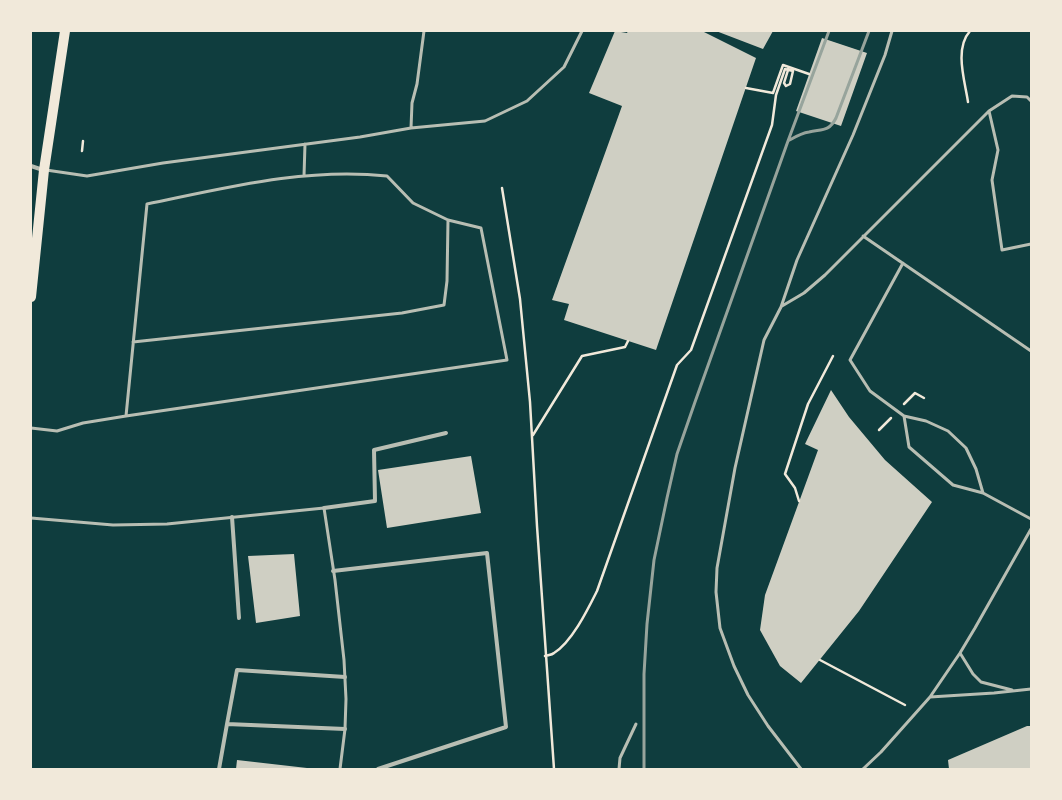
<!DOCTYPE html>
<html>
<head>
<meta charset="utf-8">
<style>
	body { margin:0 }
	#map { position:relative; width:1062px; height:800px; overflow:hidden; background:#0f3d3e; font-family:"Source Sans 3",sans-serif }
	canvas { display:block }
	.frame { position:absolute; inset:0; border:32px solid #f1e9da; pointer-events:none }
</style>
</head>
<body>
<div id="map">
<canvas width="1062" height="800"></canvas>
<div class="frame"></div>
</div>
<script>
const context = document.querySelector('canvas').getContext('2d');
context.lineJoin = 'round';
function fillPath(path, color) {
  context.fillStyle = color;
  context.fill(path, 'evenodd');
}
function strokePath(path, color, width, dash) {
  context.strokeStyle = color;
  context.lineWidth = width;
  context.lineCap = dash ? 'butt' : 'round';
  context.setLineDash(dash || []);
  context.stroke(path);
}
fillPath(new Path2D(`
	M 615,31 L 627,33 L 628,31 L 702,31 L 756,58 L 656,350 L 564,320 L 569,304 L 552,300 L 622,106 L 589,93 Z
	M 716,31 L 773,31 L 763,49 Z
	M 822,38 L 867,53 L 841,126 L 796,111 Z
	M 831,390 L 849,417 L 885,460 L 932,502 L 859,611 L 801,683 L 780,666 L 760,630 L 765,595 L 818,450 L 805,444 Z
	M 471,456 L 481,513 L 387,528 L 378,470 Z
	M 294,554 L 300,616 L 256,623 L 248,556 Z
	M 1027,726 L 1031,726 L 1031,769 L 949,769 L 948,760 Z
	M 237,760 L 307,768 L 307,769 L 236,769 Z`), '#cfcfc3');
strokePath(new Path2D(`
	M 746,88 L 773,93 L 783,65 L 809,74
	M 968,102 C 965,81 954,49 970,31
	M 82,151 L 83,141
	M 502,188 L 520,299 L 530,402 L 537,526 L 554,769
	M 904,404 L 915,393 L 924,398
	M 879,430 L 891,418
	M 533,435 L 582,356 L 625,347 L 628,341
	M 799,501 L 795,488 L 785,474 L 808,404 L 833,356
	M 545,656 C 548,655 552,655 554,653 C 572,642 588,609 597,591 L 677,365 L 691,350 L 772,125 L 776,95 L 785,69 L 793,71 L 790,84 L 786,86 L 784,83 L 789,67
	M 820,660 L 905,705`), '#f1e9da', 2.5);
strokePath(new Path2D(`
	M 989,111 L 998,150 L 992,180 L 1002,250 L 1031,244
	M 411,128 L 412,103 L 417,84 L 424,31
	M 46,170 L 87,176 L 163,163 L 360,137 L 411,128 L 485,121 L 527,101 L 564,67 L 582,31
	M 304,176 L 305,144
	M 863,236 L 1031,351
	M 903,263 L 850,360 L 870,391 L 904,416 L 926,421 L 948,431 L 966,448 L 976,469 L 983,493
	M 782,306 L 804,293 L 825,275 L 989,111 L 1012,96 L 1027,97 L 1031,101
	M 133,342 L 402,313 L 444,305 L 447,281 L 448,220
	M 904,416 L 909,447 L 953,485 L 983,493 L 1031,519
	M 31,428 L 57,431 L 83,423 L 126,416 L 507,360 L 481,228 L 448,220 L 413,203 L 387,176 C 306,167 225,188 147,204 L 126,416
	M 31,518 L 113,525 L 167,524 L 324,508 L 335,580 L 344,660 L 346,699 L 345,729 L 340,769
	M 960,653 L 973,674 L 981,682 L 1012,690
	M 930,697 L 994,693 L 1031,689
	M 619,769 L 620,758 L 636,724
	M 801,769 L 768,726 L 748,695 L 734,666 L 720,628 L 716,592 L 717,568 L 735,468 L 764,340 L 781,307 L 797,260 L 853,135 L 885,55 L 892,31
	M 863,769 L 881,752 L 930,697 L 960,653 L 975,628 L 1031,529`), '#b8beb3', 3);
strokePath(new Path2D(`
	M 31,166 L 43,170
	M 324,508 L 375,501 L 374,450 L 446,433
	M 232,517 L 239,618
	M 333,571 L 487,553 L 506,727 L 378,769
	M 227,724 L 237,670 L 345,677
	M 219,769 L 227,724 L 345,729`), '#b8beb3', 4);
strokePath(new Path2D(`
	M 31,297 L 44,170 L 65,31`), '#f1e9da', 10);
strokePath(new Path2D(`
	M 788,141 C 795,137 801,133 809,132 C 822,129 829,132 836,118 L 869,31
	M 644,769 L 644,674 L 647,624 L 654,560 L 667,498 L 677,454 L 695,402 L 788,141 L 829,31`), '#97a49c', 3);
</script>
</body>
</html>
